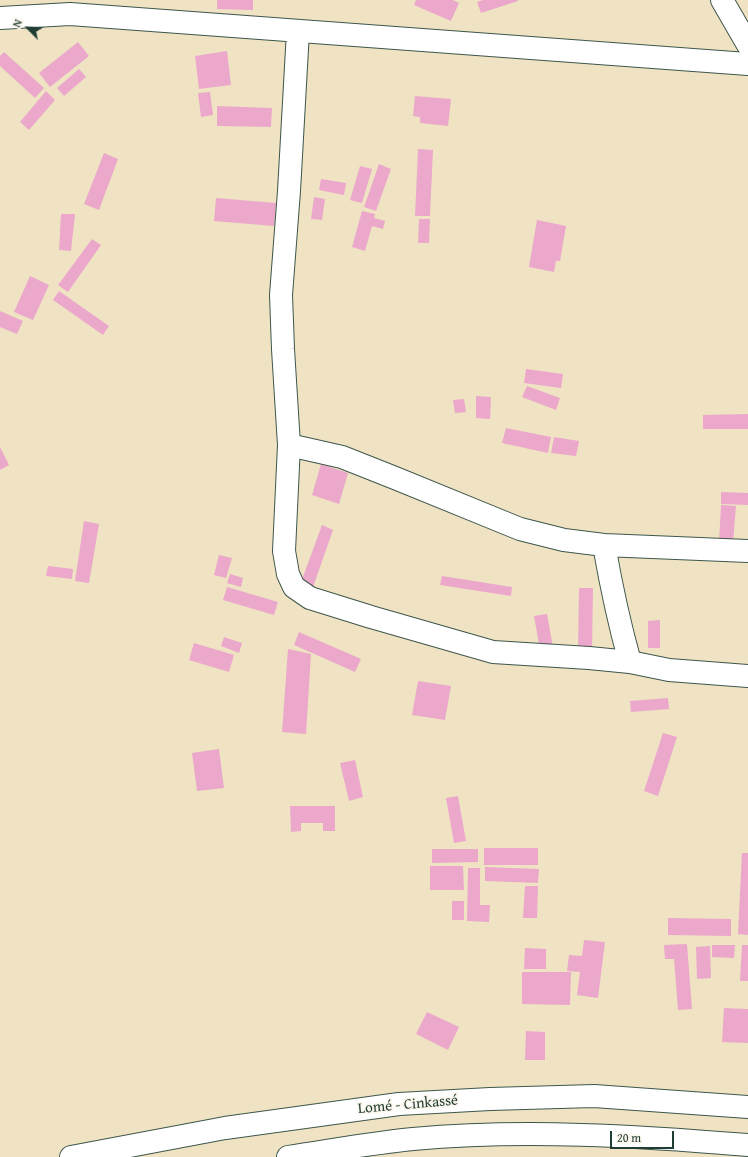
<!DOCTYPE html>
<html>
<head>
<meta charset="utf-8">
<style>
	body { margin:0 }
	#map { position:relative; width:748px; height:1157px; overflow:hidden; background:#efe3c4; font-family:"Gentium Book Plus",serif }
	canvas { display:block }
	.north { position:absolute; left:8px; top:8px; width:40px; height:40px; -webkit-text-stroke:3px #fbf7ec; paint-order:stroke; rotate:294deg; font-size:11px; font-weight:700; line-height:16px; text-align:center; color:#1f3d34 }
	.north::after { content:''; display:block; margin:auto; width:14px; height:18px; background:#1f3d34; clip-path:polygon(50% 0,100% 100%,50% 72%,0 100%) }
	.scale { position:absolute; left:610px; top:1131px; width:64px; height:18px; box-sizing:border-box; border:2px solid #1f3d34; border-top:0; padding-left:5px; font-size:12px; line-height:14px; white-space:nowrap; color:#1f3d34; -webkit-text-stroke:3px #fbf7ec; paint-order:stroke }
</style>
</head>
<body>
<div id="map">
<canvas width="748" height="1157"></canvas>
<div class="north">N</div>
<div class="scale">20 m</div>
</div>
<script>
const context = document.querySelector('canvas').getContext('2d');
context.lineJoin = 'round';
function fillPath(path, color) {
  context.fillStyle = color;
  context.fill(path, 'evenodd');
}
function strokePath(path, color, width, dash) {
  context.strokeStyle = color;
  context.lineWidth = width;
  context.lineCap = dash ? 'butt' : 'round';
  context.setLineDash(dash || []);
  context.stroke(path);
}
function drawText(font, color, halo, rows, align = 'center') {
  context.font = font + ' "Gentium Book Plus",serif';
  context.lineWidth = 3.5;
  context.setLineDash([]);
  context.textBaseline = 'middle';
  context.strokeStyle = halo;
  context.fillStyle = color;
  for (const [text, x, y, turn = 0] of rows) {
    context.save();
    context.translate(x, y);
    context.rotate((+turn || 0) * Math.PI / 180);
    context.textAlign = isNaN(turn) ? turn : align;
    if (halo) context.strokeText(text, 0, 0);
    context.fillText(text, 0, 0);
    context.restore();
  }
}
fillPath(new Path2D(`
	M 217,0 L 253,0 L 253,10 L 217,9 Z
	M 416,0 L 453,0 L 459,3 L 451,21 L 414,5 Z
	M 483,0 L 518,0 L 518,1 L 481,13 L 477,2 Z
	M 78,42 L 89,56 L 50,87 L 39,73 Z
	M 227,51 L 231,85 L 199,89 L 195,56 Z
	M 4,52 L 44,88 L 35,98 L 0,66 L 0,56 Z
	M 79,69 L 86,77 L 64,96 L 57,88 Z
	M 46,91 L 55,100 L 29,130 L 20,122 Z
	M 210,92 L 213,115 L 201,117 L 198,93 Z
	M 415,96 L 451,99 L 448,126 L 420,123 L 420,117 L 413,116 Z
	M 217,106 L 272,108 L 271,127 L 217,126 Z
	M 418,149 L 433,150 L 430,216 L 415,216 Z
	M 104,153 L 118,159 L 99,210 L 84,204 Z
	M 379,164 L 391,169 L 376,211 L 364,207 Z
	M 360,166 L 372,169 L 362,203 L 350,200 Z
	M 321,179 L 346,183 L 344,195 L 319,190 Z
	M 314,197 L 325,199 L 322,220 L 311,219 Z
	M 216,198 L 276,203 L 274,226 L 214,221 Z
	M 362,211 L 375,214 L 374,218 L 385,221 L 383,229 L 372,226 L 365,251 L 352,247 Z
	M 61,214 L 75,214 L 71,251 L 59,250 Z
	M 419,219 L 430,219 L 429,243 L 418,243 Z
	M 537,220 L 566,226 L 560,261 L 556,261 L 554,272 L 529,267 Z
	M 92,239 L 101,245 L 68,292 L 58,285 Z
	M 30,276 L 49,285 L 33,320 L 14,312 Z
	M 59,291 L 109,326 L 103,335 L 53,300 Z
	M 0,311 L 23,321 L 17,334 L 0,327 Z
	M 526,369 L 563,374 L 561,388 L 524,383 Z
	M 527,386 L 560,398 L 556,410 L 522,397 Z
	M 476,396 L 491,397 L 490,419 L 476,418 Z
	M 464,399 L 466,412 L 455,413 L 453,400 Z
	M 748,414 L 748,429 L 703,429 L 703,415 Z
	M 506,428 L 551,437 L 548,453 L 502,443 Z
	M 554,437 L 579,441 L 576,456 L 551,453 Z
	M 0,447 L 9,465 L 0,470 Z
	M 321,464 L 348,473 L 339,504 L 312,495 Z
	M 721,492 L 748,493 L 748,505 L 721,504 Z
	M 721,505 L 736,506 L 733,543 L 719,542 Z
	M 84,521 L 99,524 L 89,583 L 75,581 Z
	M 322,525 L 333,530 L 312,590 L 300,585 Z
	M 219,555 L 232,558 L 226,578 L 214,575 Z
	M 48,566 L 73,569 L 72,579 L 46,576 Z
	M 230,574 L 243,578 L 241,587 L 227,583 Z
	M 442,576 L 512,587 L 511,596 L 440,585 Z
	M 227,587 L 278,602 L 274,615 L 223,600 Z
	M 579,588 L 593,588 L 592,650 L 578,650 Z
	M 547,614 L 553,647 L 540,650 L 534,616 Z
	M 660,620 L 660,648 L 648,648 L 648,621 Z
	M 299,632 L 361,659 L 355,672 L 294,645 Z
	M 224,637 L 242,643 L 239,653 L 221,646 Z
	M 194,643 L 234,655 L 229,672 L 189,660 Z
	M 288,649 L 311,654 L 306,734 L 282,732 Z
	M 418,681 L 451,686 L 445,720 L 412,715 Z
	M 668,698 L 669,709 L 631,712 L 630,701 Z
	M 663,733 L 677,737 L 658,796 L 644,791 Z
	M 219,749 L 224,788 L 197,791 L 192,753 Z
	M 355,760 L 363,797 L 349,801 L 340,763 Z
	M 458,796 L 466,841 L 454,843 L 446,798 Z
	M 290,806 L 335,806 L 335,831 L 323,831 L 323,823 L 301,823 L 301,831 L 291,832 Z
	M 484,848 L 538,848 L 538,865 L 484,865 Z
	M 432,849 L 478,849 L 478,862 L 432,863 Z
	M 742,853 L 748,853 L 748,935 L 738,934 Z
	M 430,866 L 463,866 L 464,890 L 430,890 Z
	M 485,867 L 539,869 L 538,883 L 485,881 Z
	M 468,868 L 480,868 L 480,905 L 490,905 L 489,922 L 467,921 Z
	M 525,886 L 538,886 L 537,918 L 523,918 Z
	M 452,901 L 464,901 L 464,920 L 452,920 Z
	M 668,918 L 731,919 L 731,936 L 668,935 Z
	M 584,940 L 605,942 L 598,998 L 577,995 L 580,972 L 567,971 L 569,955 L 582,956 Z
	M 687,944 L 692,1009 L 678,1010 L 674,959 L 665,959 L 664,945 Z
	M 712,945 L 735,945 L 734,958 L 712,957 Z
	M 742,945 L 748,945 L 748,981 L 740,981 Z
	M 710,946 L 711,978 L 697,979 L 696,947 Z
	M 525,948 L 546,949 L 546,969 L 524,969 Z
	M 522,972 L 571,972 L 570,1005 L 522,1004 Z
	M 724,1008 L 748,1009 L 748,1043 L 722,1042 Z
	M 427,1012 L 459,1027 L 448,1050 L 416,1034 Z
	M 526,1031 L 545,1032 L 545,1060 L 525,1060 Z`), '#eba8cb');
const minor = new Path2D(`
	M 722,0 L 748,45
	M 0,18 L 70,14 L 748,64
	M 298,31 L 289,191 L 281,295 L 283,349 L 289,445 L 284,551 L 288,574 L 294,587 L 310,598 L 371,617 L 493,652 L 589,658 L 630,662 L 669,670 L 748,676
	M 289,445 L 342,457 L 395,478 L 520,529 L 564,540 L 604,545 L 748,551
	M 604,545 C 611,585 619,623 630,662`);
const trunk = new Path2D(`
	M 71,1157 L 225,1128 L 399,1104 L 490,1099 L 594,1096 L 748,1107
	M 288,1157 C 329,1151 371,1143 413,1139 C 525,1129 637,1136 748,1145`);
strokePath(minor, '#3e564a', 24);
strokePath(trunk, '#3e564a', 24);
strokePath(minor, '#fff', 22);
strokePath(trunk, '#fff', 22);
drawText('15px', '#1f3d34', '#fbf7ec', [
	["Lomé - Cinkassé",408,1105,-5]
]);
</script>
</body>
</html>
